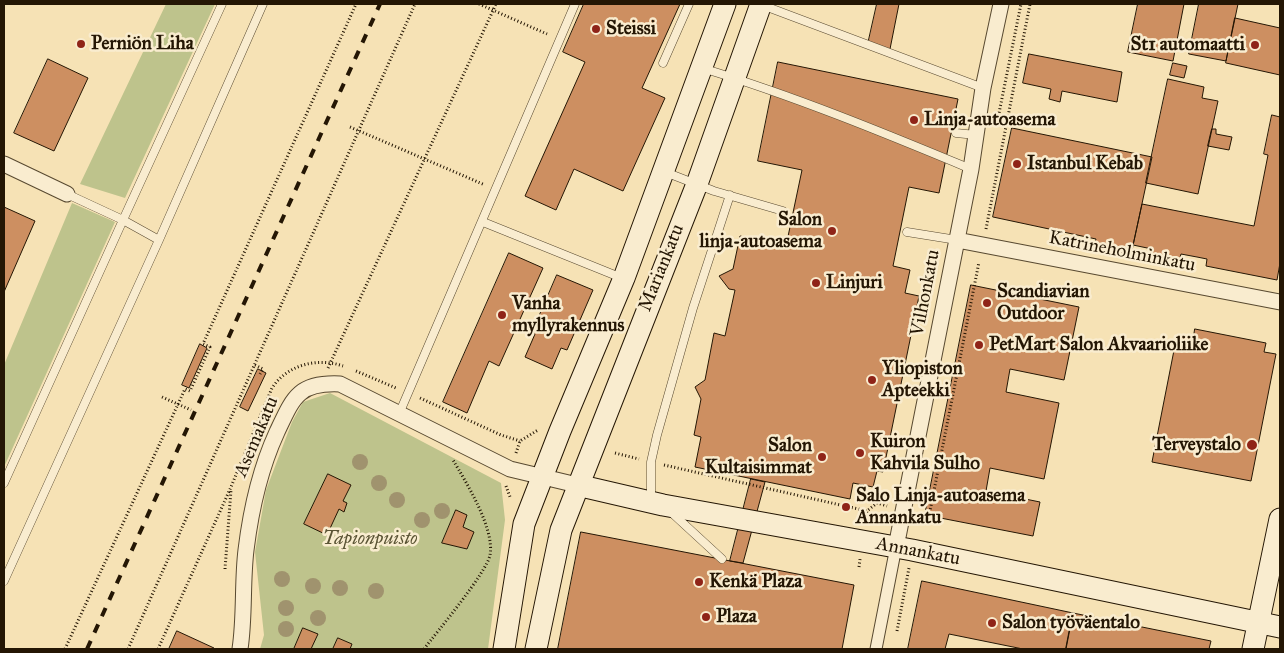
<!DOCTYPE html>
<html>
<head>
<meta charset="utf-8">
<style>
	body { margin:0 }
	#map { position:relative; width:1284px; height:653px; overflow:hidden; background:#f6e2b5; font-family:"IM FELL Great Primer",serif }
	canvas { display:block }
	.frame { position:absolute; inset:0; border:5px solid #241604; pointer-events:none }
</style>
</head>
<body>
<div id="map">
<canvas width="1284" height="653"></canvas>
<div class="frame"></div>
</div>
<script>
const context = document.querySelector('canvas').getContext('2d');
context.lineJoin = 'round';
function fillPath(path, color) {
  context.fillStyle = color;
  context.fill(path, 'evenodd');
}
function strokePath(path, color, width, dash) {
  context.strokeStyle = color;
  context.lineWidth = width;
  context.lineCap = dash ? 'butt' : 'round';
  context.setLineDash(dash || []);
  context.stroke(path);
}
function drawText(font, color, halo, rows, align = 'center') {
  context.font = font + ' "IM FELL Great Primer",serif';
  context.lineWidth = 5;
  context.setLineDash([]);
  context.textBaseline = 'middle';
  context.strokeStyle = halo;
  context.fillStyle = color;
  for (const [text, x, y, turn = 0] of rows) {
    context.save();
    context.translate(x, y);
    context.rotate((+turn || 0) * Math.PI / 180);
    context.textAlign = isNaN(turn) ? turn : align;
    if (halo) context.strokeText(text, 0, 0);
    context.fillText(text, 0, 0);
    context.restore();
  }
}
fillPath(new Path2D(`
	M 166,4 L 215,4 L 125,198 L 80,184 Z
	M 72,203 L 115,222 L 4,467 L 4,365 Z
	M 330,393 L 501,483 L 505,520 L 488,649 L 260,649 L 264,635 L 255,552 L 266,490 L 292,422 L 303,402 Z`), '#bec38c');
const building = new Path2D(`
	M 584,4 L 680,4 L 642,88 L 665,98 L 623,191 L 574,169 L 556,210 L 525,196 L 585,62 L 563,52 Z
	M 877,4 L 899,4 L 890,49 L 868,44 Z
	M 1138,4 L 1184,4 L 1173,61 L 1128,52 Z
	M 1199,4 L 1238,4 L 1226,61 L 1189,54 Z
	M 1235,18 L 1280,28 L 1280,75 L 1226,63 Z
	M 1029,54 L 1122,72 L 1117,102 L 1062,91 L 1060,102 L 1049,99 L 1051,89 L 1023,83 Z
	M 48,59 L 88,78 L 54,151 L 14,133 Z
	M 778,62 L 958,99 L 939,193 L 909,187 L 893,266 L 910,270 L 905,293 L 919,296 L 883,472 L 877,471 L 873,487 L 853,483 L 850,499 L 695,467 L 701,437 L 694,435 L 701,399 L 695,387 L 705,380 L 714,333 L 725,336 L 735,290 L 729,289 L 719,276 L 733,269 L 740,236 L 786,246 L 802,170 L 758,161 Z
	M 1173,63 L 1187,66 L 1184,78 L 1170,75 Z
	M 1168,79 L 1204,87 L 1202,98 L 1218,101 L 1198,194 L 1146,183 Z
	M 1272,115 L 1280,117 L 1280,263 L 1277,280 L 1206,266 L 1207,259 L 1197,257 L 1181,254 L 1179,261 L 1151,256 L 1152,249 L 1133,245 L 1142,204 L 1254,226 L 1268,155 L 1264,154 Z
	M 1012,128 L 1152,157 L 1131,255 L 1094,247 L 1096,239 L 993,217 Z
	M 1212,129 L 1216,129 L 1216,134 L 1232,137 L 1229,150 L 1208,146 Z
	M 4,207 L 35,221 L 4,292 Z
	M 509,253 L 543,268 L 499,366 L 489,361 L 467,413 L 443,402 Z
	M 557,275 L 593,290 L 567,350 L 561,348 L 552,369 L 525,357 L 535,334 L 532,333 Z
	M 971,285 L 1079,307 L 1064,380 L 1010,369 L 1006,392 L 1059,403 L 1044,479 L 990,468 L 986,491 L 1040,502 L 1033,536 L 925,515 Z
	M 1195,329 L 1266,343 L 1264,352 L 1276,354 L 1251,481 L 1152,462 L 1177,335 L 1193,338 Z
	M 200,344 L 207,348 L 189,388 L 182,385 Z
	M 258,369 L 266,373 L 248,411 L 240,407 Z
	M 328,474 L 351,485 L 343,501 L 347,503 L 344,512 L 339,509 L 327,535 L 304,524 Z
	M 751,479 L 765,482 L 743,563 L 730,561 Z
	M 456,510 L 467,515 L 463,527 L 474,532 L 467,549 L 442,543 Z
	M 581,532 L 854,585 L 842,649 L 558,649 Z
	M 922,581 L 1073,613 L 1066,649 L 1023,649 L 949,634 L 945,649 L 908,649 Z
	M 1073,613 L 1211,641 L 1209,649 L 1066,649 Z
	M 303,628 L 318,634 L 311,649 L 294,649 Z
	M 177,631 L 214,648 L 213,649 L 169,649 Z
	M 338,638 L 352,644 L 350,649 L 333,649 Z`);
fillPath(building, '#cd8f61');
strokePath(building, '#241604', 1);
const service = new Path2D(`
	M 762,5 L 983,88
	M 663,63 L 689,4
	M 702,68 C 794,96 882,132 971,169
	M 956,133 L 976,135
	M 665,172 L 714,191 L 783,211
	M 483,222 L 622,278
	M 907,232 L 957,240
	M 159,240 L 123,220 L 222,4
	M 399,414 L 575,4
	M 4,483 L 123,220 L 67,194
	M 651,500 L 651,462 L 657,435 L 693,308 L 730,195
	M 672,513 L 722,559
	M 4,581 L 159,240 L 263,4`);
const pedestrian = new Path2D(`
	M 876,649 L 896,547`);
const minor = new Path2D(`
	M 4,164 L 67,194
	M 957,240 L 1280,302
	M 896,547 L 971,169 L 983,88 L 1001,4
	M 240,649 C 245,616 242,583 246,550 C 251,509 260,469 277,432 C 293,398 298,382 340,384 L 510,469 L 577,485`);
const secondary = new Path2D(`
	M 577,485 L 663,505 L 912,550 L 1280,627
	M 504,649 L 524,524 L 560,431 L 624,278 L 725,4
	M 536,649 L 561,530 L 697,184 L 761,4
	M 1253,649 L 1280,519`);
strokePath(service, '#584930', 9);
strokePath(pedestrian, '#584930', 13);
strokePath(minor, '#584930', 17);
strokePath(secondary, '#241604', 23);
strokePath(new Path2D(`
	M 479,4 L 547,34
	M 997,123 L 1021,4
	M 350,127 L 485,185
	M 986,229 L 1030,4
	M 255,365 L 263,369 L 260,374
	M 328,368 L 496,4
	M 356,371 L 396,388
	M 162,397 L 191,410
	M 420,398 L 501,435 L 520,441
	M 516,453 L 520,441 L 538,430
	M 615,453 L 639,459
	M 664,465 L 867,511 L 877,503 L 887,506
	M 506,486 L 510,497
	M 929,516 L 979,262
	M 866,523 L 867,511
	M 859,567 L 860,559
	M 225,569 L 231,490
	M 897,631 L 909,568
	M 65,649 L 185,389 L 190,391 L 210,347 L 203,344 L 356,4
	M 128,649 L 415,4
	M 158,649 L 231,487 L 272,388 C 287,365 317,357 343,366
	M 424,649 C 437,632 487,572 490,555 C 495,529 466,482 453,460`), '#241604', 3, [1, 2.5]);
strokePath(service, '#f9eccf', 8);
strokePath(pedestrian, '#f9eccf', 11);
strokePath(minor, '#f9eccf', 15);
strokePath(secondary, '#f9eccf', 21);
strokePath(new Path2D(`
	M 87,649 L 380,4`), '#241604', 4, [9, 9]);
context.fillStyle = '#a0936e';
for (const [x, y] of [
	[360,462],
	[379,483],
	[397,500],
	[442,511],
	[422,520],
	[282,579],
	[313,586],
	[340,588],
	[376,591],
	[286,608],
	[318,618],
	[286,629]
]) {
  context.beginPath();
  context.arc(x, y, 8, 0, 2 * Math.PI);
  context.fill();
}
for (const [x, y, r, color] of [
	[596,29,5,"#8f2418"],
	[81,44,5,"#8f2418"],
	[1255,45,5,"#8f2418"],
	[914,120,5,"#8f2418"],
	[1017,164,5,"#8f2418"],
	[832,231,5,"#8f2418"],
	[816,283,5,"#8f2418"],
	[987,303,5,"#8f2418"],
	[502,315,5,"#8f2418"],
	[979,345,5,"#8f2418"],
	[872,380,5,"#8f2418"],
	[1252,445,6,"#8f2418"],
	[860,453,5,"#8f2418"],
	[822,457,5,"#8f2418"],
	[846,507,5,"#8f2418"],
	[699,582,5,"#8f2418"],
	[706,617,5,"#8f2418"],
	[992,623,5,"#8f2418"]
]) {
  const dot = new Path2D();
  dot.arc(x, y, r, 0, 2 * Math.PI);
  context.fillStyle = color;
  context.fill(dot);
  strokePath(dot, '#f9eccf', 2);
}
drawText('bold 19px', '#241604', '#f9eccf', [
	["Steissi",606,29],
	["Perniön Liha",91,44],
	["St1 automaatti",1245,45,"right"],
	["Linja-autoasema",924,120],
	["Istanbul Kebab",1027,164],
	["Salon",822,220,"right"],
	["linja-autoasema",822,242,"right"],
	["Linjuri",826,283],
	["Scandiavian",997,292],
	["Outdoor",997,314],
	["Vanha",512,304],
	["myllyrakennus",512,326],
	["PetMart Salon Akvaarioliike",989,345],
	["Yliopiston",882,369],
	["Apteekki",882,391],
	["Kuiron",870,442],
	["Kahvila Sulho",870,464],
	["Terveystalo",1241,445,"right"],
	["Salon",812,446,"right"],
	["Kultaisimmat",812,468,"right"],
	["Salo Linja-autoasema",856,496],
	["Annankatu",856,518],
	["Kenkä Plaza",709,582],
	["Plaza",716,617],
	["Salon työväentalo",1002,623]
], 'left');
drawText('19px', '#241604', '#f9eccf', [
	["Katrineholminkatu",1122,252,11],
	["Mariankatu",662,268,-68],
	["Vilhonkatu",926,293,-79],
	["Asemakatu",257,437,-67],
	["Annankatu",918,552,11]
]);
drawText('italic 19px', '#5a5334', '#f9eccf', [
	["Tapionpuisto",370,539]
]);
</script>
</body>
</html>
